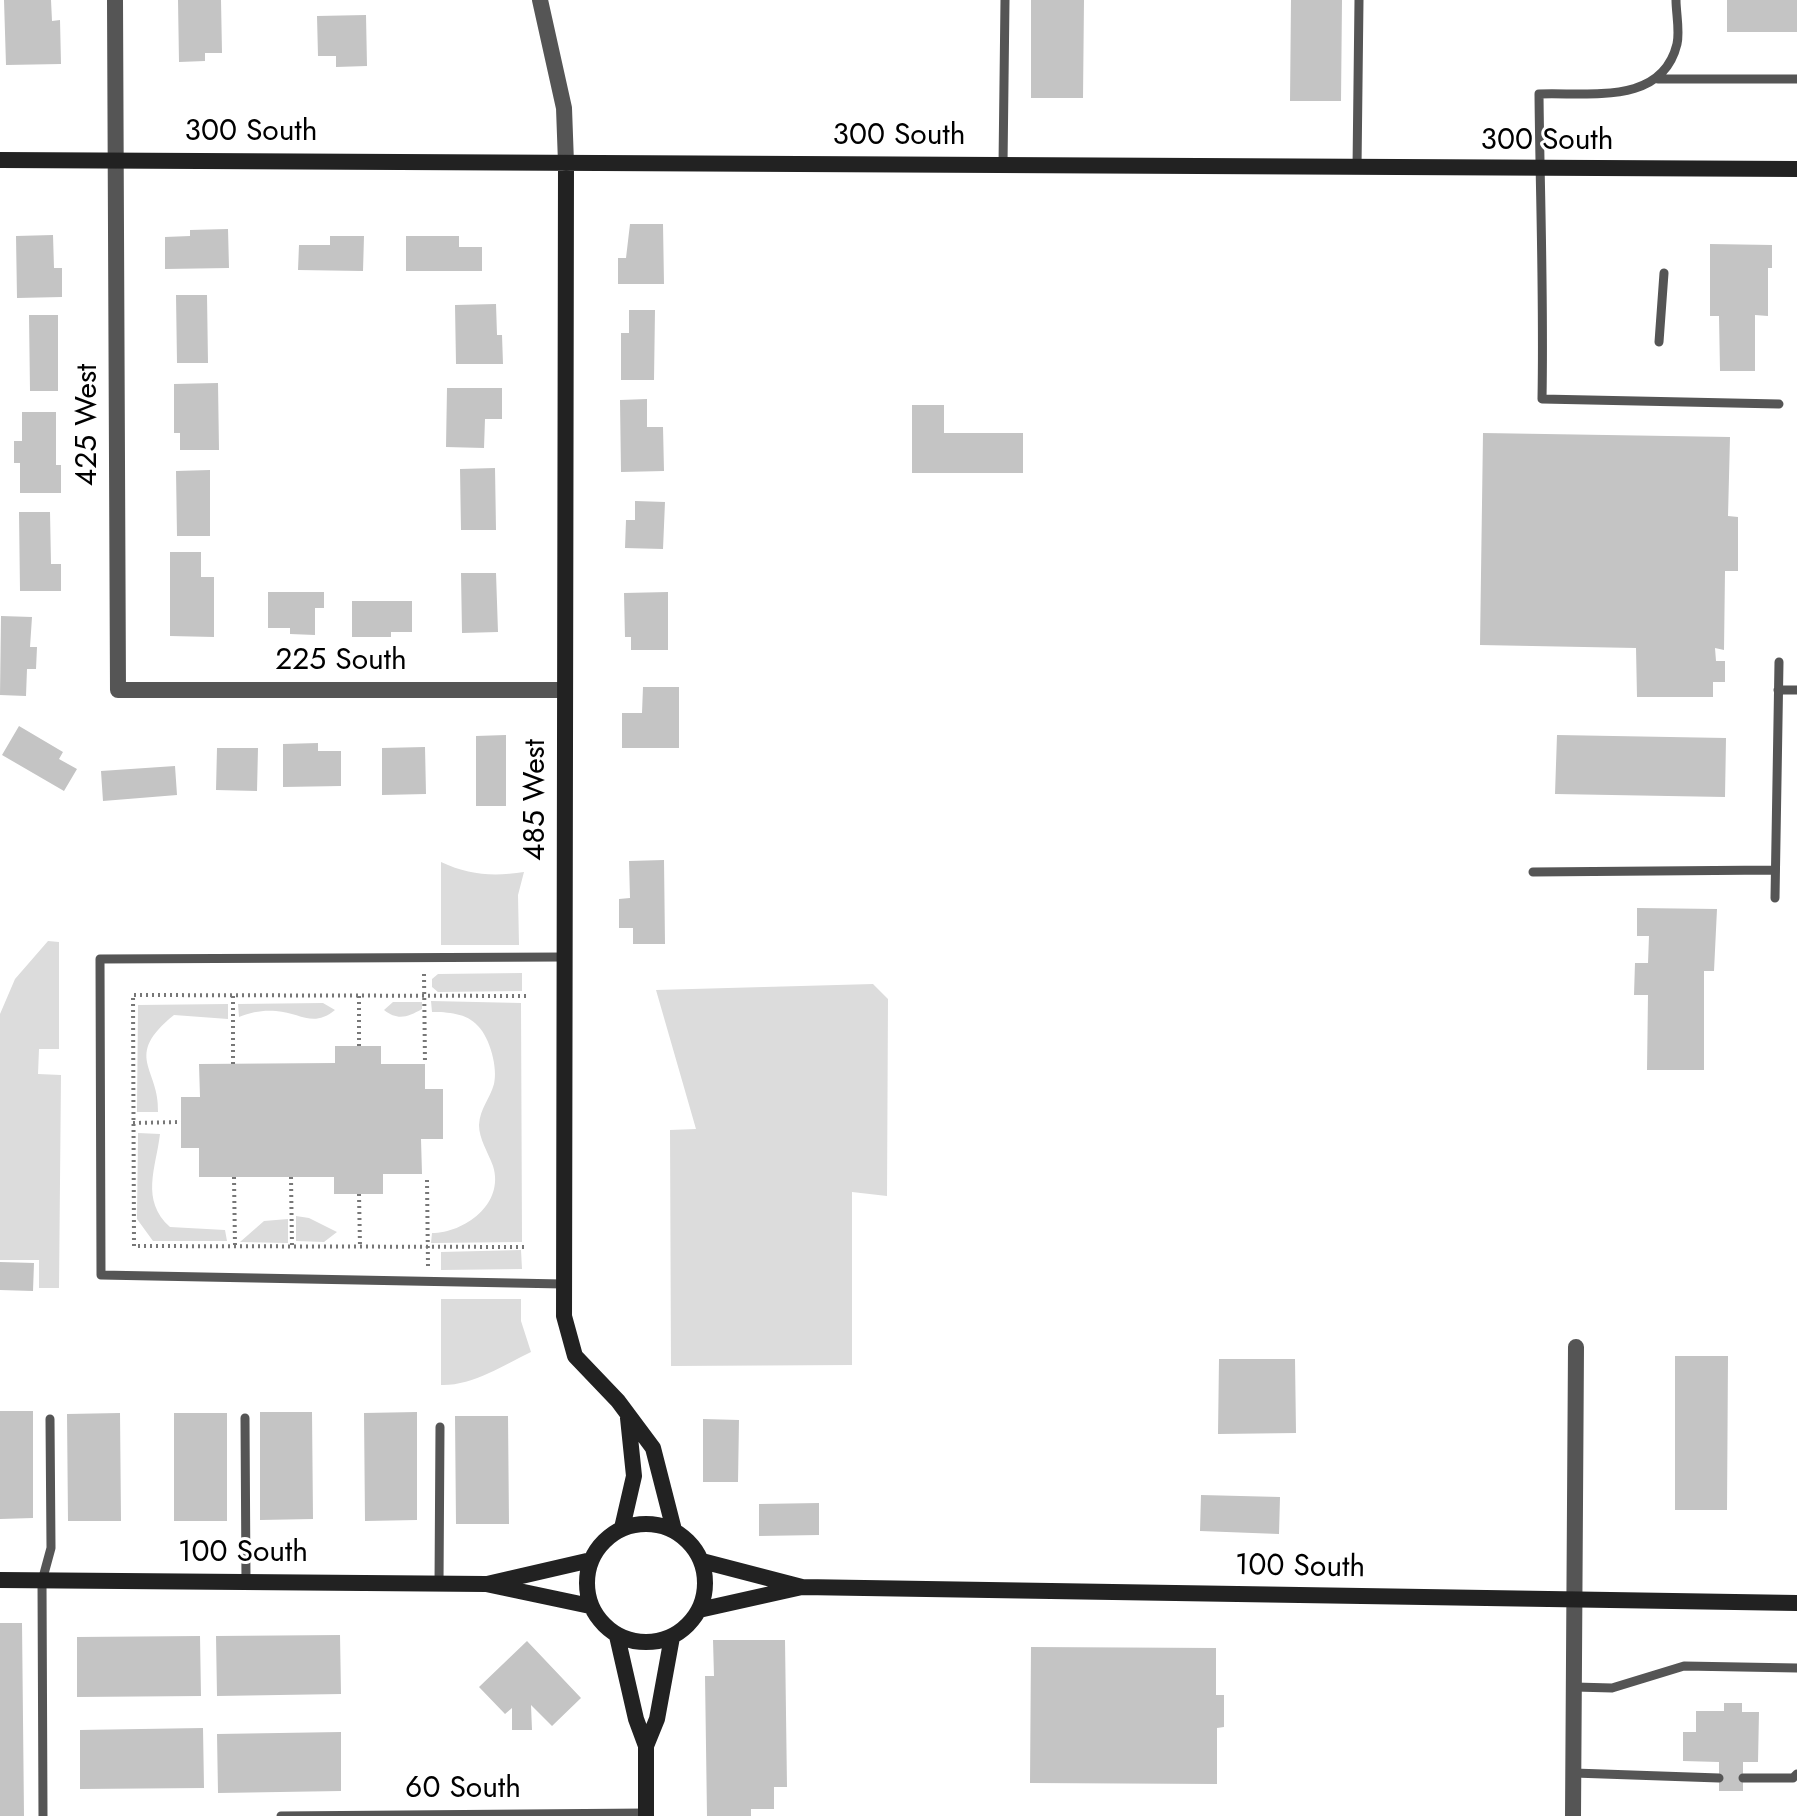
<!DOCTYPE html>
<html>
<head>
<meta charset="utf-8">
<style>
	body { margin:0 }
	canvas { display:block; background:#fff }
</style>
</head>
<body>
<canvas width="1797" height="1816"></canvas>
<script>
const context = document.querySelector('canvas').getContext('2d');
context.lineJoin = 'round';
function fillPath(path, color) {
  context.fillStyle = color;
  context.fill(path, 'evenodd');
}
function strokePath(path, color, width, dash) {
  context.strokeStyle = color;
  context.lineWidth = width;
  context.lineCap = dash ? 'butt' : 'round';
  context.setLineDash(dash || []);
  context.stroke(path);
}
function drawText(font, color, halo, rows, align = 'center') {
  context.font = font + ' Jost,sans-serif';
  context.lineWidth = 6;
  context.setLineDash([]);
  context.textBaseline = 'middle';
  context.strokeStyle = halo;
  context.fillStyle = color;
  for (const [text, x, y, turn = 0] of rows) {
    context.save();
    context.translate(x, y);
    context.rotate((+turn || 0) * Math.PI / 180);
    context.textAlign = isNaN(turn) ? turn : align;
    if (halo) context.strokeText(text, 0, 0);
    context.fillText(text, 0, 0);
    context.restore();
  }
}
fillPath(new Path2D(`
	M 441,862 C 469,875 493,877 524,872 L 518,895 L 519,945 L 441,945 Z
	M 48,941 L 59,942 L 59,1049 L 39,1049 L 38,1074 L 61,1075 L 59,1288 L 39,1288 L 39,1260 L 0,1260 L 0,1014 L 15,979 Z
	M 522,973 L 522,991 L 438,992 L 432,987 L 432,979 L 438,974 Z
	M 873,984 L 888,999 L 887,1196 L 852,1192 L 852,1365 L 671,1366 L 670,1130 L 696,1129 L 656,990 Z
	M 431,1001 L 521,1003 L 522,1242 L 431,1243 L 432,1233 C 464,1233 505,1204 493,1166 C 488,1152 479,1139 479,1125 C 480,1108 490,1099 494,1084 C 498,1068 490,1038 478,1026 C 467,1013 447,1012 432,1012 Z
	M 393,1002 L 422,1002 L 422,1009 C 408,1017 398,1021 384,1010 Z
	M 323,1003 L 335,1010 C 313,1028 301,1013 276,1011 C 262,1010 252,1012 239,1017 L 238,1004 Z
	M 228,1004 L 228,1019 L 174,1015 C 122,1057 160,1068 158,1112 L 137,1112 L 138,1005 Z
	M 138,1133 L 160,1134 C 156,1168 140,1200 170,1227 L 225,1230 L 227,1241 L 153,1241 L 137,1219 Z
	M 296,1216 L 309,1218 L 337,1232 L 324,1242 L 296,1241 Z
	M 288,1219 L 288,1243 L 240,1242 L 264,1221 Z
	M 521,1250 L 522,1269 L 441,1270 L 441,1252 Z
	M 441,1299 L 521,1299 L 521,1321 L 531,1352 C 504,1365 472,1386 441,1385 Z`), '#dcdcdc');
fillPath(new Path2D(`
	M 4,0 L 51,0 L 52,21 L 60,20 L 61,64 L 6,65 Z
	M 178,0 L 221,0 L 222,53 L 205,53 L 205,61 L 179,62 Z
	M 1031,0 L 1084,0 L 1083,98 L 1031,98 Z
	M 1291,0 L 1342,0 L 1341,101 L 1290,101 Z
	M 1727,0 L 1797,0 L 1797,32 L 1727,32 Z
	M 366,15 L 367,66 L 336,67 L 336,56 L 318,56 L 317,16 Z
	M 630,224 L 663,224 L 664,284 L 618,284 L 618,258 L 626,258 Z
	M 228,229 L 229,268 L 165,269 L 165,237 L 190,236 L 190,230 Z
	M 53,235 L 54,268 L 62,268 L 62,297 L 17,298 L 16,236 Z
	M 330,236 L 364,236 L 363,271 L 298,270 L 299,245 L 330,245 Z
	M 406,236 L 459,236 L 459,247 L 482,247 L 482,271 L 406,271 Z
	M 1710,244 L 1772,245 L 1772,268 L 1768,268 L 1768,316 L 1755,315 L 1755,371 L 1720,371 L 1719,316 L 1710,316 Z
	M 176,295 L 207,295 L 208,363 L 177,363 Z
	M 496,304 L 497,335 L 502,335 L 503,364 L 456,364 L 455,305 Z
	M 629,310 L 655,310 L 654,380 L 621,380 L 621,333 L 629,333 Z
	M 29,315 L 58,315 L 58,391 L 30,391 Z
	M 218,383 L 219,450 L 180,450 L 180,433 L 174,433 L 174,384 Z
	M 447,388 L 502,388 L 502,419 L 485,419 L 484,448 L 446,447 Z
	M 647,399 L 647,427 L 663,427 L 664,471 L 621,472 L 620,400 Z
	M 912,405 L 944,405 L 944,433 L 1023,433 L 1023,473 L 912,473 Z
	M 22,412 L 56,412 L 56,465 L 61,465 L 61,493 L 20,493 L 20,463 L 14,463 L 14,441 L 22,441 Z
	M 1483,433 L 1730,437 L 1728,516 L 1738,517 L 1738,571 L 1725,571 L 1724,650 L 1715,648 L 1716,661 L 1725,661 L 1725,682 L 1713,682 L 1713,697 L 1637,697 L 1636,648 L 1480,645 Z
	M 495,468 L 496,530 L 461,530 L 460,469 Z
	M 210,470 L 210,536 L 177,536 L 176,471 Z
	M 635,501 L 665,502 L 663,549 L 625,548 L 626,520 L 635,520 Z
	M 19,512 L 50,512 L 51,564 L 61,564 L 61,591 L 20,591 Z
	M 170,552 L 201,552 L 201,577 L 214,577 L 214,637 L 170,636 Z
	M 461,573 L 496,573 L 498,632 L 462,633 Z
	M 268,592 L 324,592 L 324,608 L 315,608 L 315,635 L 290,634 L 290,628 L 268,628 Z
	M 668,592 L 668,650 L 631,650 L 631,637 L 625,637 L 624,593 Z
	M 352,601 L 412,601 L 412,632 L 391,632 L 391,637 L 352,637 Z
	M 1,616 L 32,617 L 30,647 L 37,647 L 36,669 L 27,669 L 26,696 L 0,695 Z
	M 643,687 L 679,687 L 679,748 L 622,748 L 622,713 L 642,713 Z
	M 19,726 L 63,752 L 59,759 L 77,769 L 64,791 L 2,755 Z
	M 506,735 L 506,806 L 476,806 L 476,736 Z
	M 1557,735 L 1726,738 L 1725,797 L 1555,794 Z
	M 318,743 L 318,751 L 341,751 L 341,786 L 283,787 L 283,744 Z
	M 425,747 L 426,794 L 382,795 L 382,748 Z
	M 217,748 L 258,748 L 257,791 L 216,790 Z
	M 175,766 L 177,795 L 103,801 L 101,771 Z
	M 664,860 L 665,944 L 633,944 L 633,928 L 619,928 L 619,899 L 630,898 L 629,861 Z
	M 1637,908 L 1717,909 L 1714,971 L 1704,971 L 1704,1070 L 1647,1070 L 1648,995 L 1634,995 L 1635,963 L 1648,963 L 1649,936 L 1637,936 Z
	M 335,1046 L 381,1046 L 381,1064 L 425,1064 L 425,1089 L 443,1089 L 443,1139 L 421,1139 L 422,1174 L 383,1174 L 383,1194 L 334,1194 L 334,1177 L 199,1177 L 199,1148 L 181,1148 L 181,1097 L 200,1097 L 199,1064 L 335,1063 Z
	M 0,1262 L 34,1263 L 33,1291 L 0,1290 Z
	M 1675,1356 L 1728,1356 L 1727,1510 L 1675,1510 Z
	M 1219,1359 L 1295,1359 L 1296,1433 L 1218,1434 Z
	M 0,1411 L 33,1411 L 33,1518 L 0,1519 Z
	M 260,1412 L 312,1412 L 313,1519 L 260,1520 Z
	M 417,1412 L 417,1520 L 365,1521 L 364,1413 Z
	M 120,1413 L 121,1521 L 68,1521 L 67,1414 Z
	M 174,1413 L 227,1413 L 227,1521 L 174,1521 Z
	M 455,1416 L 508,1416 L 509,1524 L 456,1524 Z
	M 703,1419 L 739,1420 L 738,1482 L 703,1482 Z
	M 1201,1495 L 1280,1497 L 1279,1534 L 1200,1531 Z
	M 819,1503 L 819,1535 L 759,1536 L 759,1504 Z
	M 0,1623 L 22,1623 L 24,1816 L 0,1816 Z
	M 340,1635 L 341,1694 L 217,1696 L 216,1636 Z
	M 200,1636 L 201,1696 L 77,1697 L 77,1637 Z
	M 713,1640 L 785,1640 L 787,1787 L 774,1787 L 774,1809 L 751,1809 L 751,1816 L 707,1816 L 705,1676 L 714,1676 Z
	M 527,1641 L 581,1698 L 552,1726 L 531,1705 L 532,1730 L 512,1730 L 512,1708 L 505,1714 L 479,1687 Z
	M 1031,1647 L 1216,1648 L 1216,1695 L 1224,1695 L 1224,1727 L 1217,1728 L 1217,1784 L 1030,1783 Z
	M 1724,1703 L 1742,1703 L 1742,1712 L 1759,1712 L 1758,1762 L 1743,1762 L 1743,1791 L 1719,1791 L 1719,1762 L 1683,1761 L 1683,1732 L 1696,1732 L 1696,1711 L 1724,1711 Z
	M 203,1728 L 204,1788 L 80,1789 L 80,1730 Z
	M 341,1732 L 341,1791 L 218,1793 L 217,1734 Z`), '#c4c4c4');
strokePath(new Path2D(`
	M 424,974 L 425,1064
	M 526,996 L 133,995 L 134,1246 L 527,1247
	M 359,1046 L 359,996
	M 233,1064 L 233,995
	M 133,1123 L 181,1122
	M 234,1177 L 235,1246
	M 291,1177 L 292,1246
	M 427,1180 L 428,1266
	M 359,1194 L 360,1246`), '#777', 4, [2, 4]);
strokePath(new Path2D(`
	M 1676,0 C 1676,13 1680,31 1677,44 C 1662,106 1589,92 1539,94 C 1540,196 1544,297 1542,399 L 1779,404
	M 1658,79 L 1797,79
	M 1003,165 L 1005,0
	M 1357,168 L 1359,0
	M 1659,342 L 1664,273
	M 1778,690 L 1797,690
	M 1533,872 L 1775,870
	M 1775,898 L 1779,662
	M 563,1284 L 101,1275 L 100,959 L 564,957
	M 245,1418 L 246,1582
	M 439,1584 L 440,1427
	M 1575,1687 L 1612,1688 L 1684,1666 L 1797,1668
	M 1574,1773 L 1719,1778
	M 1743,1778 L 1793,1778 L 1797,1774
	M 43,1816 L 42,1581 L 51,1548 L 50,1419
	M 281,1816 L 646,1813`), '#555', 9);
strokePath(new Path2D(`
	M 115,0 L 118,690 L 565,690
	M 540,0 L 564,108 L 566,163
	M 1573,1816 L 1576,1347`), '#555', 16);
strokePath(new Path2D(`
	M 0,160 L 1797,169
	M 566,163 L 564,1316 L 575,1356 L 618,1401 L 653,1448 L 674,1530
	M587 1583a59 59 0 1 1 118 0a59 59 0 1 1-118 0Z
	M 622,1528 L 634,1476 L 628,1418
	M 702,1561 L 802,1587 L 1797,1603
	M 0,1580 L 486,1584 L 590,1606
	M 487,1584 L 591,1560
	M 699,1610 L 802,1587
	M 617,1636 L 636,1719 L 646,1746
	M 646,1816 L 646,1746 L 657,1719 L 672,1637`), '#222', 16);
drawText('30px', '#000', '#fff', [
	["300 South",251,133],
	["300 South",899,137],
	["300 South",1547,142],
	["425 West",89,425,-90],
	["225 South",341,662],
	["485 West",537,800,-90],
	["100 South",243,1554],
	["100 South",1300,1568,1],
	["60 South",463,1790]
]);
</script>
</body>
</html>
